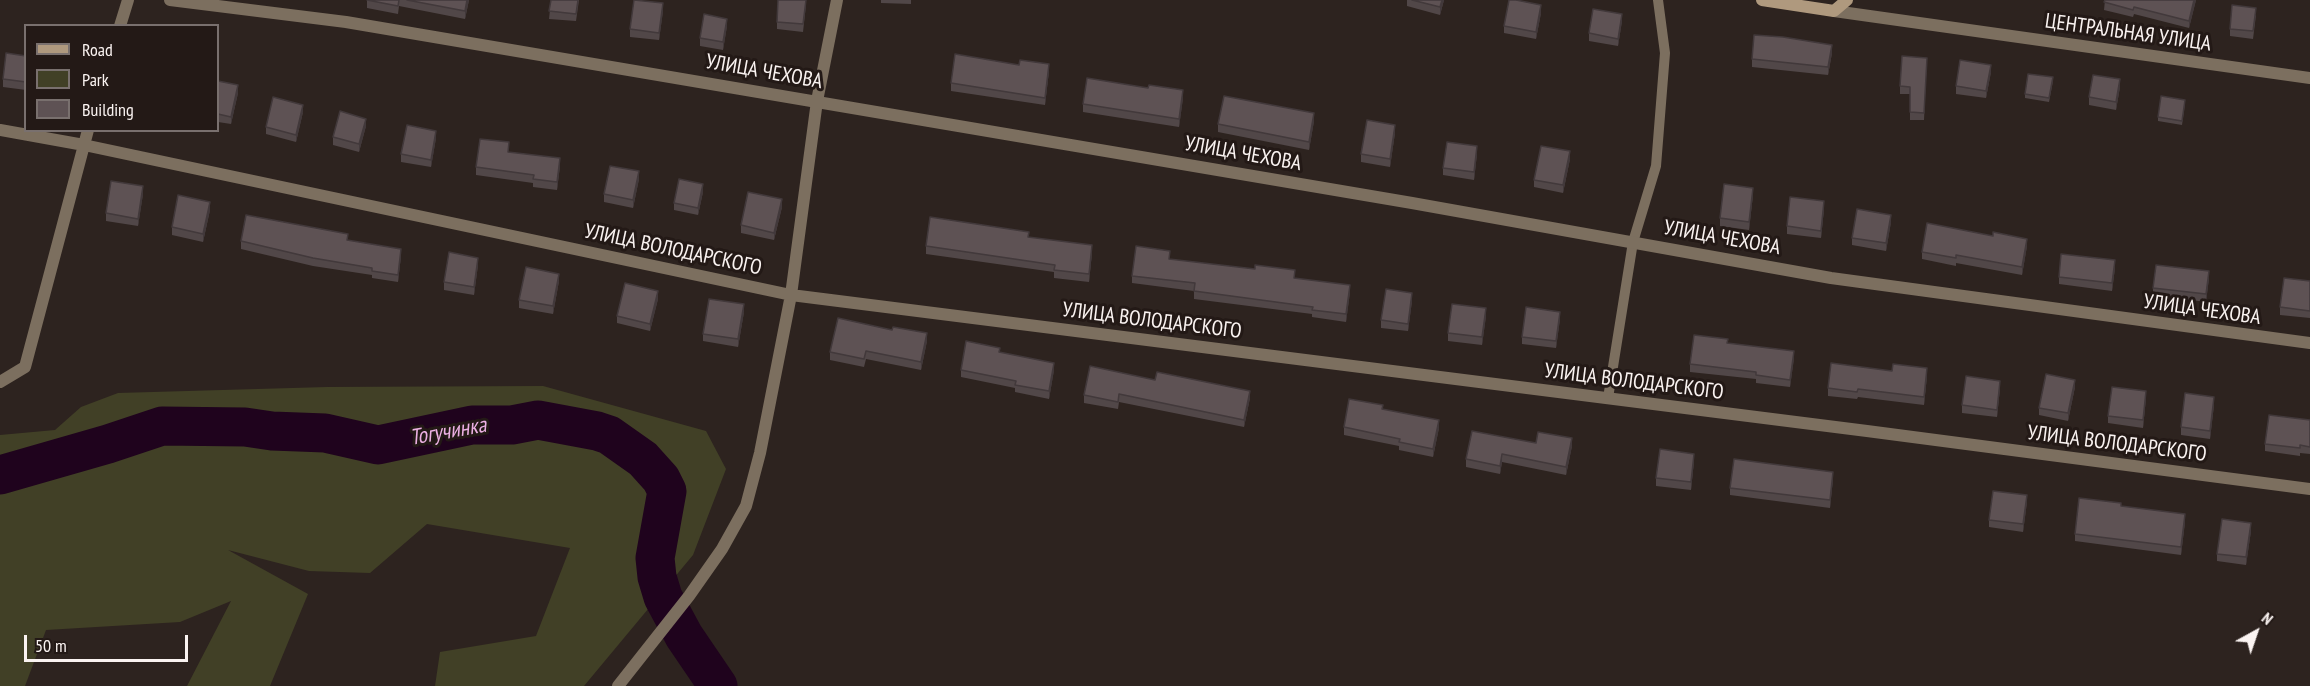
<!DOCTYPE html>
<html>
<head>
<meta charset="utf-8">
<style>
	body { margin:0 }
	#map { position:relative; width:2310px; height:686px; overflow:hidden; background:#2d231f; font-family:"PT Sans Narrow",sans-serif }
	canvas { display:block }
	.legend { position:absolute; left:24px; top:24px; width:195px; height:108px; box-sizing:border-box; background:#231916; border:2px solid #79706e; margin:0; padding:8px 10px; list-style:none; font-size:18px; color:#faf3f1 }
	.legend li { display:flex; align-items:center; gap:12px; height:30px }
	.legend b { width:30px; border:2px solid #79706e }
	.north { position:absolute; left:2226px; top:602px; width:60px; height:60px; -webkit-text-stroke:4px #231916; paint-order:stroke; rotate:40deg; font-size:16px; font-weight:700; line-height:24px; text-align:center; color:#faf3f1 }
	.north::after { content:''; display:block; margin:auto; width:21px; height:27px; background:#faf3f1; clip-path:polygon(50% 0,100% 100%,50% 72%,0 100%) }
	.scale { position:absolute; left:24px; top:635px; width:164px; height:27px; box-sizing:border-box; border:3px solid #faf3f1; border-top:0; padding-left:8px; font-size:18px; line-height:21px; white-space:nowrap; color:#faf3f1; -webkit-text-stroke:4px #231916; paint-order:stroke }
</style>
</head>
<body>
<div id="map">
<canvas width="2310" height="686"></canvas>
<ul class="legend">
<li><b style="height:8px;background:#af997e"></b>Road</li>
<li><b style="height:16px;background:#414026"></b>Park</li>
<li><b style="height:16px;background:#5e5254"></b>Building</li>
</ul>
<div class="north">N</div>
<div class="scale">50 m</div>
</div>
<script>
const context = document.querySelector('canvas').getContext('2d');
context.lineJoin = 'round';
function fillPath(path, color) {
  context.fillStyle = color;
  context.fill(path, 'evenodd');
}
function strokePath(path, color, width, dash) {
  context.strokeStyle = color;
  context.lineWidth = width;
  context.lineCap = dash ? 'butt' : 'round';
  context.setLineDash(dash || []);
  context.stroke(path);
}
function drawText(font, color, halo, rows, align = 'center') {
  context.font = font + ' "PT Sans Narrow",sans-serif';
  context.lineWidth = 6;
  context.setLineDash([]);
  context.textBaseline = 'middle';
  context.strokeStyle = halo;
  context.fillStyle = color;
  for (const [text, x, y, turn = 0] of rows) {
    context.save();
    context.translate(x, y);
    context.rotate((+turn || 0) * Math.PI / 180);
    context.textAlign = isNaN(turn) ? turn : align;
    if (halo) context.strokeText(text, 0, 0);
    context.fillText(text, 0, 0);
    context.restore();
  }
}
fillPath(new Path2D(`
	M 543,386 L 706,431 L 726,469 L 693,555 L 584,686 L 435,686 L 440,652 L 536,636 L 570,548 L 427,524 L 370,573 L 309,571 L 228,550 L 308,594 L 270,686 L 187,686 L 231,601 L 180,622 L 46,630 L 25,686 L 0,686 L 0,435 L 55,430 L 81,407 L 118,393 L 327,387 Z`), '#414026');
strokePath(new Path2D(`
	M 0,475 L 108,444 L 162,426 L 245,427 L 272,431 L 325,433 L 378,445 L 472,425 L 512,425 L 538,420 L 597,431 L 609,435 L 643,459 L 661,479 L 667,491 L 655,558 L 657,577 L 663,597 L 684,636 L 718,686`), '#1f031d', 39);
strokePath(new Path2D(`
	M 1608,398 L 1633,242 L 1656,166 L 1665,53 L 1658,0`), '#7c6f5f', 10);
strokePath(new Path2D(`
	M 170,0 L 346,22 L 1412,203 L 1831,278 L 2310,343
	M 120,26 L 128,0
	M 0,130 L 84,145 L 791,295 L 1867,431 L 2310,489
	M 0,382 L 25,367 L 88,130
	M 618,686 L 689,596 L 722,549 L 746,506 L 760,453 L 791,295 L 817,101 L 837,0`), '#7c6f5f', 12);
strokePath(new Path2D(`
	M 1834,11 L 2310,78`), '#7c6f5f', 12);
strokePath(new Path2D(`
	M 1762,0 L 1834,11 L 1847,0`), '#af997e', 12);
fillPath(new Path2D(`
	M 367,0 L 469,0 L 465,19 L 399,6 L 398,14 L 367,8 Z
	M 551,0 L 579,0 L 576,21 L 549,19 Z
	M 881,0 L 911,0 L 911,4 L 881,3 Z
	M 1407,0 L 1444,0 L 1440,15 L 1407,6 Z
	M 2105,0 L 2196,0 L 2189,28 L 2134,14 L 2133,17 L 2104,10 Z
	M 806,5 L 803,32 L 777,29 L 777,22 Z
	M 663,11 L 659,40 L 630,37 L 630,29 Z
	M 1541,13 L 1536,39 L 1504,33 L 1504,26 Z
	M 2256,15 L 2253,39 L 2230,36 L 2230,29 Z
	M 1622,21 L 1618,46 L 1589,41 L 1589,33 Z
	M 727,26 L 723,50 L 700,46 L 700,38 Z
	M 1832,53 L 1828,75 L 1752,67 L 1752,59 Z
	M 26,56 L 26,90 L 3,87 L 3,79 Z
	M 1927,58 L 1924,120 L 1910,120 L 1910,94 L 1900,94 L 1900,86 Z
	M 1049,71 L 1045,105 L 951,91 L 951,83 Z
	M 1991,72 L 1986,98 L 1956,94 L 1956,86 Z
	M 218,81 L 238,93 L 231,124 L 218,122 Z
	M 2053,81 L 2049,102 L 2025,98 L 2025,94 Z
	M 2120,87 L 2116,110 L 2089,105 L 2089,97 Z
	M 1183,98 L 1179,127 L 1083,112 L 1083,104 Z
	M 2185,104 L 2182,125 L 2158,121 L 2158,117 Z
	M 303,112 L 296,142 L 266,134 L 266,127 Z
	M 1314,121 L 1309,150 L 1218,132 L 1218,124 Z
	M 366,126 L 359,152 L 333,145 L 333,137 Z
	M 1395,133 L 1390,167 L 1361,162 L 1361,154 Z
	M 436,138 L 431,167 L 401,162 L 401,154 Z
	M 509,152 L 560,166 L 557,190 L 533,187 L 533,183 L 476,175 L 476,167 Z
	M 1477,154 L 1474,180 L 1443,175 L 1443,168 Z
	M 1570,159 L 1563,193 L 1534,187 L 1534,180 Z
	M 639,179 L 633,208 L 604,202 L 604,194 Z
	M 703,192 L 698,215 L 674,210 L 674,203 Z
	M 143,194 L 138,226 L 106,221 L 106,213 Z
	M 1753,195 L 1749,230 L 1720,226 L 1720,218 Z
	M 782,207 L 774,240 L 741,233 L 741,225 Z
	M 1824,209 L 1821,238 L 1787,234 L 1787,226 Z
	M 210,210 L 203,242 L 172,235 L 172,227 Z
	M 1891,222 L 1886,251 L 1852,245 L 1852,238 Z
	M 1029,237 L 1092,253 L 1089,282 L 1054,278 L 1054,272 L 926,254 L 926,246 Z
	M 348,240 L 401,256 L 398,282 L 372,278 L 372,275 L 313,266 L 241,249 L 241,241 Z
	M 2027,246 L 2022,275 L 1956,263 L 1956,266 L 1922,259 L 1922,252 Z
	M 1170,259 L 1295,278 L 1350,292 L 1346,322 L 1312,317 L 1312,314 L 1194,299 L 1194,291 L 1132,283 L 1132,276 Z
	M 478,265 L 474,295 L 444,290 L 444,282 Z
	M 2115,268 L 2112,291 L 2059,284 L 2059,277 Z
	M 2209,278 L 2206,302 L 2153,295 L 2153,288 Z
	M 559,281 L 553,314 L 519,308 L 519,300 Z
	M 2310,281 L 2310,318 L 2280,315 L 2280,307 Z
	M 658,299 L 650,331 L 617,323 L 617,316 Z
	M 1412,301 L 1408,331 L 1381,328 L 1381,320 Z
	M 744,312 L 738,347 L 703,341 L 703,334 Z
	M 1486,316 L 1482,345 L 1448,341 L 1448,333 Z
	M 1560,319 L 1556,348 L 1522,344 L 1522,337 Z
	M 927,341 L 921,370 L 866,359 L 864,367 L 830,360 L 830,352 Z
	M 1728,343 L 1794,358 L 1790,387 L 1756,383 L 1756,379 L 1690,372 L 1690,364 Z
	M 1000,352 L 1054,370 L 1049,399 L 1015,392 L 1015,388 L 961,377 L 961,370 Z
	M 1927,376 L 1924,405 L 1858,397 L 1857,399 L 1828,396 L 1828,388 Z
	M 1155,380 L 1250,398 L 1244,427 L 1119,402 L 1118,409 L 1084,403 L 1084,395 Z
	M 2075,387 L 2068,421 L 2039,415 L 2039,408 Z
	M 2000,388 L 1997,417 L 1962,413 L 1962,405 Z
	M 2146,398 L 2143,428 L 2108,423 L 2108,416 Z
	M 2214,405 L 2210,439 L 2181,435 L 2181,427 Z
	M 1383,409 L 1439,428 L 1433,457 L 1399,450 L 1399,446 L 1344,435 L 1344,427 Z
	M 2310,420 L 2310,454 L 2300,453 L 2300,456 L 2265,451 L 2265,444 Z
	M 1536,443 L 1572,446 L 1566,475 L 1502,462 L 1500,474 L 1466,467 L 1466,459 Z
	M 1694,461 L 1691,490 L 1656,486 L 1656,478 Z
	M 1833,479 L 1830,508 L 1730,495 L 1730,488 Z
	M 2027,502 L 2023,532 L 1989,527 L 1989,520 Z
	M 2121,506 L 2185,522 L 2181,555 L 2075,541 L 2075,534 Z
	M 2251,531 L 2246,565 L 2217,561 L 2217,554 Z`), '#514748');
fillPath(new Path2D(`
	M 467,0 L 469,0 L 465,19 L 465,11 Z
	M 1442,0 L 1444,0 L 1440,15 L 1440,7 Z
	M 2194,0 L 2196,0 L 2189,28 L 2189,21 Z
	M 663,3 L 663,11 L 659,40 L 659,33 Z
	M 1541,5 L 1541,13 L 1536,39 L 1536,32 Z
	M 1622,14 L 1622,21 L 1618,46 L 1618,39 Z
	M 727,19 L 727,26 L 723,50 L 723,42 Z
	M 1832,45 L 1832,53 L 1828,75 L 1828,67 Z
	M 1049,64 L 1049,71 L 1045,105 L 1045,98 Z
	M 1991,65 L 1991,72 L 1986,98 L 1986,91 Z
	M 2120,79 L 2120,87 L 2116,110 L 2116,102 Z
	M 238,85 L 238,93 L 231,124 L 231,117 Z
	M 1183,90 L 1183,98 L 1179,127 L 1179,119 Z
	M 303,105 L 303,112 L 296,142 L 296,135 Z
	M 1314,113 L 1314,121 L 1309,150 L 1309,142 Z
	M 366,119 L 366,126 L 359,152 L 359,144 Z
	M 1395,125 L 1395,133 L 1390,167 L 1390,159 Z
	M 436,131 L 436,138 L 431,167 L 431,160 Z
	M 1477,146 L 1477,154 L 1474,180 L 1474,172 Z
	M 1570,151 L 1570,159 L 1563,193 L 1563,185 Z
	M 560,158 L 560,166 L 557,190 L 557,182 Z
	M 639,171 L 639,179 L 633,208 L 633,200 Z
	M 703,184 L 703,192 L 698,215 L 698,208 Z
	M 143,186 L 143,194 L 138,226 L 138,219 Z
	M 1753,188 L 1753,195 L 1749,230 L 1749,222 Z
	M 782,199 L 782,207 L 774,240 L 774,233 Z
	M 1824,201 L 1824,209 L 1821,238 L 1821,231 Z
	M 210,202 L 210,210 L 203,242 L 203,234 Z
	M 1891,215 L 1891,222 L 1886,251 L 1886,243 Z
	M 2027,239 L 2027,246 L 2022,275 L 2022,267 Z
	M 1092,245 L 1092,253 L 1089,282 L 1089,274 Z
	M 401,249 L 401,256 L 398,282 L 398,275 Z
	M 478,258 L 478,265 L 474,295 L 474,287 Z
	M 2115,260 L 2115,268 L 2112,291 L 2112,283 Z
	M 2209,271 L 2209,278 L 2206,302 L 2206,294 Z
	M 559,274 L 559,281 L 553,314 L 553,306 Z
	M 1350,285 L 1350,292 L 1346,322 L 1346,314 Z
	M 658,291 L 658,299 L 650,331 L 650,324 Z
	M 1412,293 L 1412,301 L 1408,331 L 1408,324 Z
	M 744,304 L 744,312 L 738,347 L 738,339 Z
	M 1486,308 L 1486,316 L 1482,345 L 1482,337 Z
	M 1560,312 L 1560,319 L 1556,348 L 1556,341 Z
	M 927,333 L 927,341 L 921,370 L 921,362 Z
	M 1794,351 L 1794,358 L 1790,387 L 1790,380 Z
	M 1054,363 L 1054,370 L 1049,399 L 1049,391 Z
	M 1927,368 L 1927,376 L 1924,405 L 1924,397 Z
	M 2075,380 L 2075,387 L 2068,421 L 2068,413 Z
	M 2000,381 L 2000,388 L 1997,417 L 1997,410 Z
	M 1250,391 L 1250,398 L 1244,427 L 1244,420 Z
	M 2146,391 L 2146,398 L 2143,428 L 2143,420 Z
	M 2214,397 L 2214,405 L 2210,439 L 2210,431 Z
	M 1439,420 L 1439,428 L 1433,457 L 1433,449 Z
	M 1572,438 L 1572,446 L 1566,475 L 1566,467 Z
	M 1502,454 L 1502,462 L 1500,474 L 1500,466 Z
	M 1694,454 L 1694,461 L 1691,490 L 1691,482 Z
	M 1833,472 L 1833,479 L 1830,508 L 1830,500 Z
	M 2027,495 L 2027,502 L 2023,532 L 2023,524 Z
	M 2185,514 L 2185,522 L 2181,555 L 2181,547 Z
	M 2251,523 L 2251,531 L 2246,565 L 2246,557 Z`), '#42393b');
const building = new Path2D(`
	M 367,0 L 399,0 L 398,6 Z
	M 407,0 L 467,0 L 465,11 Z
	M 551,0 L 578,0 L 576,14 L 549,11 Z
	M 634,0 L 663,3 L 659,33 L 630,29 Z
	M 778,0 L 806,0 L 803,24 L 777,22 Z
	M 1412,0 L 1442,0 L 1440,7 Z
	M 1509,0 L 1516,0 L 1541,5 L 1536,32 L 1504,26 Z
	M 2105,0 L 2194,0 L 2189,21 L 2134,7 L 2133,10 L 2104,2 Z
	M 2232,5 L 2256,8 L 2253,31 L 2230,29 Z
	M 1593,9 L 1622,14 L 1618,39 L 1589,33 Z
	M 704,14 L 727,19 L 723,42 L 700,38 Z
	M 1754,35 L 1783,37 L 1832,45 L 1828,67 L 1752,59 Z
	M 6,53 L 26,56 L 26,82 L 3,79 Z
	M 955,54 L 1019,65 L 1020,60 L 1049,64 L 1045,98 L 951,83 Z
	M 1902,56 L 1927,58 L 1924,113 L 1910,112 L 1910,87 L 1900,86 Z
	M 1960,60 L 1991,65 L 1986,91 L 1956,86 Z
	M 2028,74 L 2053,77 L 2049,98 L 2025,94 Z
	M 2093,75 L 2120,79 L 2116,102 L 2089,97 Z
	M 1087,78 L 1148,88 L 1149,85 L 1183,90 L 1179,119 L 1083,104 Z
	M 218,81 L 238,85 L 231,117 L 218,114 Z
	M 1224,96 L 1314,113 L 1309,142 L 1218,124 Z
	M 2161,96 L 2185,100 L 2182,121 L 2158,117 Z
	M 273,97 L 303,105 L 296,135 L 266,127 Z
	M 340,111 L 366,119 L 359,144 L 333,137 Z
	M 1367,120 L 1395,125 L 1390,159 L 1361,154 Z
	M 407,125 L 436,131 L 431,160 L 401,154 Z
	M 480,139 L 509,142 L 508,152 L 560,158 L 557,182 L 533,179 L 534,175 L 476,167 Z
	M 1447,142 L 1477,146 L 1474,172 L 1443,168 Z
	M 1541,146 L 1570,151 L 1563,185 L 1534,180 Z
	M 610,166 L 639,171 L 633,200 L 604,194 Z
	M 679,179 L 703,184 L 698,208 L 674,203 Z
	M 111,181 L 143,186 L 138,219 L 106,213 Z
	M 1724,184 L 1753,188 L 1749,222 L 1720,218 Z
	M 748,192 L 782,199 L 774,233 L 741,225 Z
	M 178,195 L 210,202 L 203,234 L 172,227 Z
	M 1790,197 L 1824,201 L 1821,231 L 1787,226 Z
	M 1857,209 L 1891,215 L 1886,243 L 1852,238 Z
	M 246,215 L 348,234 L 347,240 L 401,249 L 398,275 L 372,271 L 372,268 L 313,258 L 241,241 Z
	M 930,217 L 1029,232 L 1028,237 L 1092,245 L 1089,274 L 1054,270 L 1055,265 L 926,246 Z
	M 1927,223 L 1993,236 L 1993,232 L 2027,239 L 2022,267 L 1956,255 L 1956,258 L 1922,252 Z
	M 1136,246 L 1170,251 L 1169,259 L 1255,269 L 1255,265 L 1295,270 L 1294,278 L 1350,285 L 1346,314 L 1312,310 L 1313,307 L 1194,291 L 1195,283 L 1132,276 Z
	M 449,252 L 478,258 L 474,287 L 444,282 Z
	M 2061,254 L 2115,260 L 2112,283 L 2059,277 Z
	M 2156,265 L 2209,271 L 2206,294 L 2153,288 Z
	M 526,267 L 559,274 L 553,306 L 519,300 Z
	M 2284,278 L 2310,281 L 2310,311 L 2280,307 Z
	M 625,283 L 658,291 L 650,324 L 617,316 Z
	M 1386,289 L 1412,293 L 1408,324 L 1381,320 Z
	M 709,299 L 744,304 L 738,339 L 703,334 Z
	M 1452,304 L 1486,308 L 1482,337 L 1448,333 Z
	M 1526,307 L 1560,312 L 1556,341 L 1522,337 Z
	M 838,318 L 892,330 L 893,327 L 927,333 L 921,362 L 866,351 L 864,359 L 830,352 Z
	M 1694,335 L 1728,339 L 1727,343 L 1794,351 L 1790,380 L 1756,375 L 1756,372 L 1690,364 Z
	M 966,341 L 1000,348 L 999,352 L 1054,363 L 1049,391 L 1015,385 L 1016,381 L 961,370 Z
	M 1831,363 L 1892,371 L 1893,364 L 1927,368 L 1924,397 L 1858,389 L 1857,392 L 1828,388 Z
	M 1090,366 L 1155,380 L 1157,372 L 1250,391 L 1244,420 L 1119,394 L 1118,402 L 1084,395 Z
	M 2046,374 L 2075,380 L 2068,413 L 2039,408 Z
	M 1966,376 L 2000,381 L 1997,410 L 1962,405 Z
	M 2112,387 L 2146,391 L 2143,420 L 2108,416 Z
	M 2185,393 L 2214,397 L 2210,431 L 2181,427 Z
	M 1349,399 L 1383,405 L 1382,409 L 1439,420 L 1433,449 L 1399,442 L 1400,439 L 1344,427 Z
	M 2269,415 L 2310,420 L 2310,447 L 2300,445 L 2300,448 L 2265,444 Z
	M 1472,431 L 1536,443 L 1538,432 L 1572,438 L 1566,467 L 1502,454 L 1500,466 L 1466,459 Z
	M 1660,449 L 1694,454 L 1691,482 L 1656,478 Z
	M 1734,459 L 1833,472 L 1830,500 L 1730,488 Z
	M 1993,491 L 2027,495 L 2023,524 L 1989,520 Z
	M 2079,498 L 2121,503 L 2121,506 L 2185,514 L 2181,547 L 2075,534 Z
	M 2222,519 L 2251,523 L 2246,557 L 2217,554 Z`);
fillPath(building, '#5e5254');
strokePath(building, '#42393b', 1.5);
drawText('21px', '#faf3f1', '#231916', [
	["ЦЕНТРАЛЬНАЯ УЛИЦА",2128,33,8],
	["УЛИЦА ЧЕХОВА",764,72,10],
	["УЛИЦА ЧЕХОВА",1243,154,10],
	["УЛИЦА ЧЕХОВА",1722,238,10],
	["УЛИЦА ВОЛОДАРСКОГО",673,250,12],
	["УЛИЦА ЧЕХОВА",2202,310,8],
	["УЛИЦА ВОЛОДАРСКОГО",1152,321,7],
	["УЛИЦА ВОЛОДАРСКОГО",1634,382,7],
	["УЛИЦА ВОЛОДАРСКОГО",2117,444,7]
]);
drawText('italic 22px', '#ecb0e3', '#231916', [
	["Тогучинка",448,432,-10]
]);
</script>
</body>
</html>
